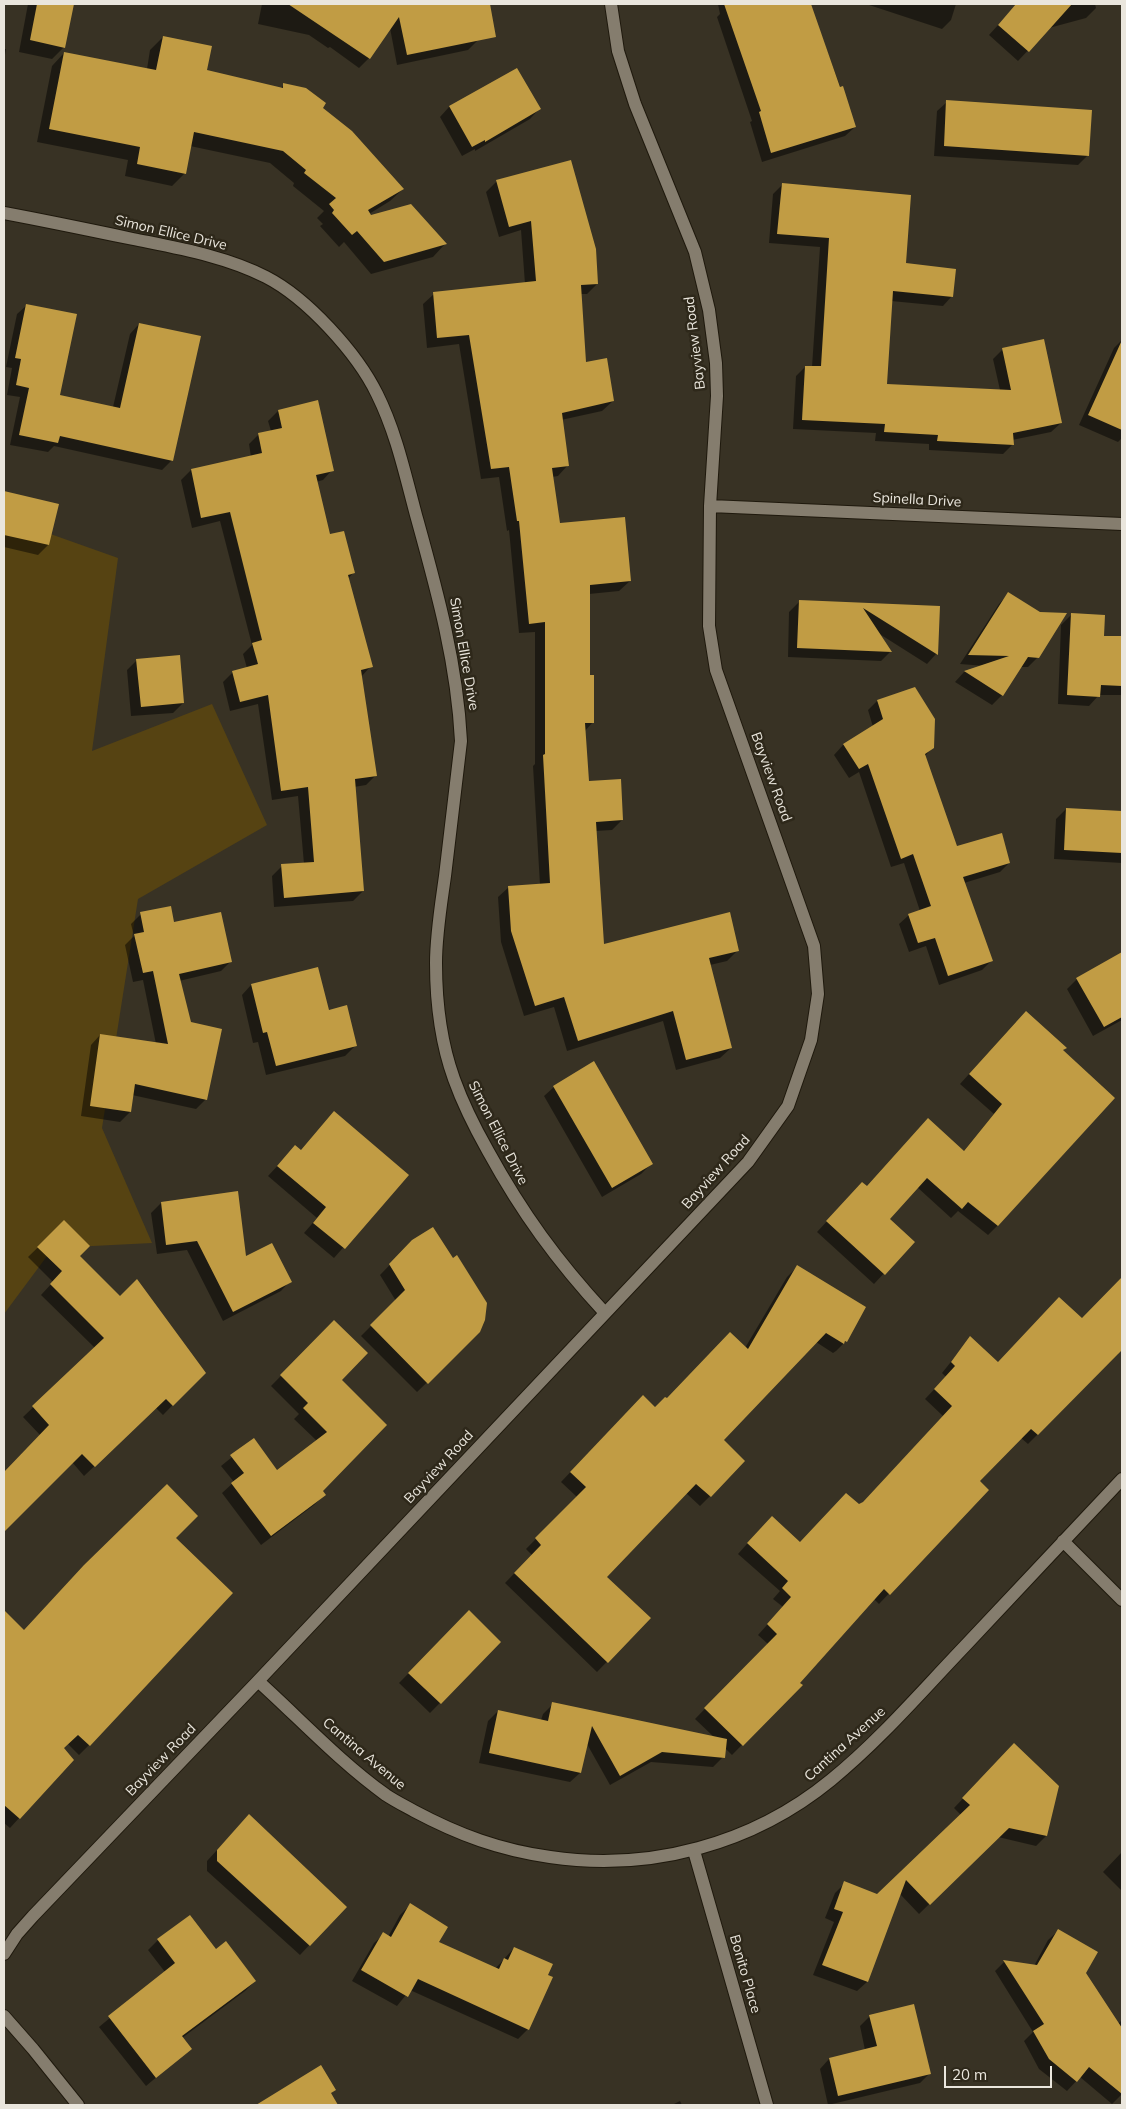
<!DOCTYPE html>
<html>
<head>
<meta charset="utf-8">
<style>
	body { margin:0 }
	#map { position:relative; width:1126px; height:2109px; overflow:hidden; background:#383224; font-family:Mulish,sans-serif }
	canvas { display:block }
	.frame { position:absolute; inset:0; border:5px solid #eae6dd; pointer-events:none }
	.scale { position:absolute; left:944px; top:2066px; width:108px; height:22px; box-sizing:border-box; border:2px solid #eae6dd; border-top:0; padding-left:6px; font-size:15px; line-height:18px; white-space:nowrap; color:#eae6dd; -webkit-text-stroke:4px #2e281a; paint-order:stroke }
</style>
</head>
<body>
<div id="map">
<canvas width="1126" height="2109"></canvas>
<div class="frame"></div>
<div class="scale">20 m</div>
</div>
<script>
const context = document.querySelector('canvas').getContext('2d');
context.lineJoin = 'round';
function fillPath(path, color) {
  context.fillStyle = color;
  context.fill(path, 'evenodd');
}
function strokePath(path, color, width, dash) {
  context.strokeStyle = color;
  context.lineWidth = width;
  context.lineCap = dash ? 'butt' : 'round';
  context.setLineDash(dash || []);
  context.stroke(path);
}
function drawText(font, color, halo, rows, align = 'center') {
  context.font = font + ' Mulish,sans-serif';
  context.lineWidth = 5;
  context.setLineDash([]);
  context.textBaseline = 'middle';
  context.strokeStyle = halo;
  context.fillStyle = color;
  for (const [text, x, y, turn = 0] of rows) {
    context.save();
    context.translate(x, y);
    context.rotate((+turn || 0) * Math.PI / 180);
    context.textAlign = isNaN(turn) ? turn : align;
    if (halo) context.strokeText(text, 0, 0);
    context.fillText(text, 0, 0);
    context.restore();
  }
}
fillPath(new Path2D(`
	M 4,520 L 11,520 L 118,558 L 92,751 L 212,704 L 267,825 L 138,899 L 102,1128 L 152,1243 L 53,1248 L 4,1314 Z`), '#564312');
fillPath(new Path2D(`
	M 28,4 L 73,4 L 64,47 L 52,59 L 19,52 Z
	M 262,4 L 424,4 L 477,41 L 468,50 L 397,65 L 390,28 L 369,58 L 359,68 L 330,47 L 328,48 L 309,35 L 258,24 Z
	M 718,4 L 810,4 L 855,127 L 845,136 L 762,162 L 750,122 L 752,121 L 717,17 L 720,14 Z
	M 866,4 L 956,4 L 951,20 L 942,29 Z
	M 1017,4 L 1095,4 L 1096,8 L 1086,18 L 1049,28 L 1018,61 L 989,35 Z
	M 163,37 L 206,71 L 280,89 L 284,85 L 321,108 L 403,189 L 390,201 L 369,214 L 370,217 L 445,244 L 433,257 L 371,274 L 344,242 L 339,247 L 320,226 L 323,224 L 317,218 L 324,211 L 293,186 L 294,183 L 270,163 L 190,146 L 185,173 L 172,186 L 125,176 L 128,160 L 37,142 L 52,66 L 64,53 L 147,69 L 150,50 Z
	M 4,49 L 6,49 L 4,61 Z
	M 516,70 L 539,109 L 530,119 L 475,151 L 475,149 L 462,156 L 440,117 L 449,107 Z
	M 947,102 L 1088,155 L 1078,165 L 934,156 L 937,111 Z
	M 497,181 L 597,284 L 587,294 L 580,294 L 584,364 L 613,401 L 602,411 L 561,420 L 568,465 L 558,476 L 552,477 L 559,524 L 630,581 L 619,591 L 589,594 L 589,676 L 593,722 L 585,731 L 588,782 L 622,820 L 612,830 L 596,831 L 602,945 L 738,950 L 727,961 L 710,965 L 731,1048 L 720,1058 L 676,1070 L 663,1021 L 567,1051 L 554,1007 L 524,1016 L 501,942 L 498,897 L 509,887 L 540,885 L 533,766 L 535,764 L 535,632 L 519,633 L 509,530 L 507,531 L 499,477 L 481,479 L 459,344 L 427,348 L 423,304 L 434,294 L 525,284 L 521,230 L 499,237 L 486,192 Z
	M 782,185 L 952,296 L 943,306 L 891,301 L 885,385 L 1000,390 L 993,359 L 1002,350 L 1061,423 L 1051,432 L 1012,440 L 1013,444 L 1003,454 L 929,450 L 929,444 L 875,441 L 876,433 L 793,429 L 796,376 L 805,367 L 812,367 L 820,247 L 769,243 L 773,194 Z
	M 27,305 L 58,396 L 113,407 L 130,334 L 139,324 L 172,460 L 162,470 L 54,446 L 48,452 L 10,445 L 20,397 L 7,395 L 12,368 L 6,367 L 17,314 Z
	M 1122,340 L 1122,438 L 1118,442 L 1079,425 L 1114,348 Z
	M 278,411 L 332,470 L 323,480 L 316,482 L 329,536 L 353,573 L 348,579 L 371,666 L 361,677 L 376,775 L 366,785 L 354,787 L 363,891 L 353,901 L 274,907 L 272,876 L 282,866 L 304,864 L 298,796 L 272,800 L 258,704 L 230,711 L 223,682 L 233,672 L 247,668 L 243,654 L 252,645 L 220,521 L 192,528 L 181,480 L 191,470 L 251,457 L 249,444 L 259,434 L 271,431 L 268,421 Z
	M 6,492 L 57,505 L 48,545 L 38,555 L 4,547 L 4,495 Z
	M 1008,594 L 1038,657 L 1028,667 L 1020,667 L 1002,695 L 992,705 L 955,682 L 964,672 L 985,666 L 960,664 L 999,604 Z
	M 799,602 L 938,607 L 936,654 L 927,664 L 878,633 L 890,652 L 881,661 L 788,657 L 789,612 Z
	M 1071,615 L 1102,637 L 1122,638 L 1122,695 L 1099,695 L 1089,706 L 1058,704 L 1061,625 Z
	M 137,660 L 183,703 L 173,713 L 131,716 L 127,670 Z
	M 877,701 L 933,747 L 925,756 L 956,848 L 1009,863 L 1000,872 L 964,883 L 992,960 L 982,970 L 939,985 L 926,946 L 909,952 L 899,924 L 909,915 L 920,911 L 904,863 L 891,867 L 859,772 L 849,778 L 834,755 L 843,745 L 873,727 L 868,710 Z
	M 1066,809 L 1122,812 L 1122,863 L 1054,859 L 1056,819 Z
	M 141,914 L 231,961 L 221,971 L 179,981 L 206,1099 L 196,1109 L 132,1095 L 130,1112 L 120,1122 L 81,1116 L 91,1045 L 100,1035 L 156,1044 L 143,980 L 133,982 L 125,945 L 134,936 L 131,924 Z
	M 1122,954 L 1122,1020 L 1093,1036 L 1067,989 L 1077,979 Z
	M 251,985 L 328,1011 L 355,1046 L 345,1056 L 266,1075 L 258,1042 L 253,1043 L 242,995 Z
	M 1016,1022 L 1065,1048 L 1062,1051 L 998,1225 L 988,1235 L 958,1211 L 951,1218 L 917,1187 L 889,1219 L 913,1242 L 874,1284 L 817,1232 L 853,1193 L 963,1152 L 994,1114 L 960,1084 Z
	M 554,1087 L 651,1164 L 641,1174 L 602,1197 L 544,1096 Z
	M 295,1147 L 300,1151 L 407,1175 L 334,1258 L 304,1233 L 317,1218 L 268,1176 Z
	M 161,1203 L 246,1258 L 290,1281 L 281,1291 L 223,1321 L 187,1250 L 157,1254 L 151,1213 Z
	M 64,1222 L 78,1256 L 120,1298 L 204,1373 L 163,1415 L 156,1408 L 84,1476 L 72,1462 L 4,1530 L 4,1473 L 40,1435 L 23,1417 L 95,1348 L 41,1295 L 53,1282 L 28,1257 Z
	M 413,1241 L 479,1332 L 417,1392 L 361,1336 L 396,1301 L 380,1275 Z
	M 797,1267 L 865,1308 L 846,1341 L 836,1351 L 833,1353 L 816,1342 L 722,1440 L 743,1461 L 710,1496 L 700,1506 L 686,1493 L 606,1577 L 649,1618 L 597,1672 L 505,1583 L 532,1555 L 526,1549 L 577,1497 L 561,1482 L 633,1406 L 655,1408 L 745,1348 L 787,1277 Z
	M 1122,1278 L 1122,1343 L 1114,1351 L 1118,1354 L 1028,1444 L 1021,1438 L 978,1481 L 987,1490 L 879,1604 L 874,1599 L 799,1683 L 801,1685 L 732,1755 L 725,1748 L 723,1757 L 713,1767 L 651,1762 L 610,1785 L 587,1744 L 580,1773 L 570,1782 L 479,1763 L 488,1721 L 498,1711 L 541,1720 L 543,1714 L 553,1704 L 715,1738 L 695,1719 L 768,1644 L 758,1635 L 783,1607 L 773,1599 L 780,1591 L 738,1554 L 762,1527 L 800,1543 L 862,1504 L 943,1416 L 925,1399 L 946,1377 L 942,1373 L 970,1338 L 998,1364 L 1082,1320 Z
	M 334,1322 L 340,1380 L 321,1491 L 324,1495 L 314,1505 L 261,1545 L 222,1493 L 234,1482 L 221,1466 L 253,1440 L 277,1472 L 317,1441 L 294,1419 L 299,1414 L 271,1386 Z
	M 174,1538 L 89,1745 L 79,1755 L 68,1744 L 63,1748 L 72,1760 L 10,1828 L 4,1823 L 4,1612 L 24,1631 Z
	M 469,1612 L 500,1642 L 430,1713 L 399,1683 Z
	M 1005,1754 L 1046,1836 L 1036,1846 L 998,1837 L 919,1914 L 900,1894 L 867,1982 L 857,1991 L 813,1975 L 834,1922 L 825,1918 L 835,1893 L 845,1883 L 877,1895 L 961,1815 L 954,1808 Z
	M 239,1826 L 345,1907 L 300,1955 L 207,1871 L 207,1861 Z
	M 1122,1852 L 1122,1891 L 1103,1872 Z
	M 410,1905 L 437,1943 L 495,1969 L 514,1948 L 528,2029 L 518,2039 L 410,1990 L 397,2006 L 352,1981 L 374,1943 L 384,1934 L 388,1937 L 400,1915 Z
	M 1058,1931 L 1118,2024 L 1122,2020 L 1122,2094 L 1112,2104 L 1080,2077 L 1067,2091 L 1039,2069 L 1024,2041 L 1033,2032 L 995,1971 L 1004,1962 L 1034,1966 L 1048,1940 Z
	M 158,1940 L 216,1951 L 255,1981 L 245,1991 L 182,2038 L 190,2049 L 146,2086 L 99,2027 L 165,1972 L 148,1950 Z
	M 870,2016 L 930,2073 L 920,2083 L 828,2105 L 820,2069 L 829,2059 L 865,2050 L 860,2026 Z
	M 335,2089 L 330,2094 L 337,2105 L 264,2105 L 274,2095 Z
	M 680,2101 L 682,2105 L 672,2105 Z`), '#0007');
fillPath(new Path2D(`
	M 37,4 L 74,4 L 65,48 L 30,40 Z
	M 288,4 L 490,4 L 496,37 L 407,55 L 399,17 L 370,59 Z
	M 724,4 L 811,4 L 840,87 L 843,86 L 856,127 L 771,153 L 759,112 L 761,111 Z
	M 1016,4 L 1072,4 L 1029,52 L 998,25 Z
	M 163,36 L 212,46 L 207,70 L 283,88 L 283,83 L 306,88 L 326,103 L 323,108 L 352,131 L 404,189 L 368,210 L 371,215 L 411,204 L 447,244 L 384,262 L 357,231 L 352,235 L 332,213 L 334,210 L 329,204 L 336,198 L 304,173 L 306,170 L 283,151 L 194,132 L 186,174 L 137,164 L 140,147 L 49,129 L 64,52 L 156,70 Z
	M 517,68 L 541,109 L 485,142 L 485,140 L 472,147 L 449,106 Z
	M 946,100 L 1092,110 L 1089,156 L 944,146 Z
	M 571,160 L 596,249 L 598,284 L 581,285 L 586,362 L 607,358 L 614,401 L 562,413 L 569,466 L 552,468 L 560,523 L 625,517 L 631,581 L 590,585 L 590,675 L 594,675 L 594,723 L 585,723 L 589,781 L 621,779 L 623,820 L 596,822 L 604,944 L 730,912 L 739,951 L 709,958 L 732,1048 L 686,1060 L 673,1011 L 578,1041 L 564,997 L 535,1006 L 511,931 L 508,886 L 550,883 L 543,755 L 545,754 L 545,622 L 529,624 L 519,521 L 517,521 L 509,467 L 491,469 L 469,335 L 437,338 L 433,292 L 536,281 L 531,221 L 509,227 L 496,180 Z
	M 782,183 L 911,195 L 906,263 L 956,269 L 953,297 L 893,291 L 887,384 L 1011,390 L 1002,348 L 1044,339 L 1062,423 L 1013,433 L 1014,445 L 937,441 L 938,435 L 884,432 L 885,424 L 802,420 L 805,366 L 821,366 L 829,238 L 777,234 Z
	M 26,304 L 77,314 L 60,395 L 120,408 L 139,323 L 201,336 L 173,461 L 60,436 L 58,443 L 19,435 L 29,388 L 16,385 L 21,359 L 15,358 Z
	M 1122,340 L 1122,430 L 1088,415 Z
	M 318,400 L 334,471 L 316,475 L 330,534 L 344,531 L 355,573 L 348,575 L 373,667 L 361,670 L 377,776 L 355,779 L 364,891 L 284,898 L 281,864 L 314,862 L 308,787 L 281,791 L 268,695 L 240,702 L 232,671 L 258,664 L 252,643 L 262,640 L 230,512 L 201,518 L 191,469 L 262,453 L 258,433 L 282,428 L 278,410 Z
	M 4,491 L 59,504 L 49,545 L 4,535 Z
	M 1008,592 L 1040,612 L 1067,613 L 1039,658 L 1028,657 L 1003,696 L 964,671 L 1009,656 L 968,655 Z
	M 799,600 L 940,606 L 938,655 L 863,608 L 892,652 L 797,648 Z
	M 1071,613 L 1105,615 L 1104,636 L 1122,636 L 1122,686 L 1101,685 L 1100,697 L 1067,695 Z
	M 180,655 L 184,703 L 141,707 L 136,659 Z
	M 915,687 L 935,719 L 934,748 L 925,754 L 957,846 L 1002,833 L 1010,863 L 963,877 L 993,961 L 948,976 L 935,938 L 918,943 L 908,914 L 931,906 L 913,854 L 901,859 L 868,764 L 859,769 L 843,744 L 883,719 L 877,700 Z
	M 1066,808 L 1122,811 L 1122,853 L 1064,850 Z
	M 171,906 L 174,922 L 221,912 L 232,962 L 179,974 L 191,1022 L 222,1029 L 207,1100 L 135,1084 L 131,1112 L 90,1106 L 100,1034 L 168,1044 L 153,971 L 143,973 L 134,934 L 144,932 L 140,912 Z
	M 1122,952 L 1122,1017 L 1104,1027 L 1076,978 Z
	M 318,967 L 329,1010 L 347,1005 L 357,1046 L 276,1066 L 267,1032 L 263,1033 L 251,984 Z
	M 1026,1011 L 1067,1048 L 1063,1050 L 1115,1098 L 998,1226 L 968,1202 L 962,1209 L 927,1178 L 890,1219 L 915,1242 L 885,1275 L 826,1221 L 862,1182 L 867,1186 L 928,1118 L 964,1151 L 1002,1104 L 969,1074 Z
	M 594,1061 L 653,1164 L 612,1188 L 553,1086 Z
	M 334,1111 L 409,1175 L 345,1249 L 313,1223 L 326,1207 L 277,1166 L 295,1145 L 301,1150 Z
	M 238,1191 L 246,1256 L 272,1243 L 292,1282 L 233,1312 L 197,1241 L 166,1245 L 161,1202 Z
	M 64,1220 L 90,1246 L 80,1256 L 120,1296 L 137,1279 L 206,1373 L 173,1406 L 166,1399 L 95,1467 L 82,1454 L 4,1532 L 4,1472 L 49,1425 L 32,1406 L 104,1338 L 50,1284 L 62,1271 L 37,1247 Z
	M 433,1227 L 453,1258 L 457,1255 L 487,1303 L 485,1320 L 480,1332 L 428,1384 L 370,1325 L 405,1290 L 389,1264 L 412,1240 Z
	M 797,1265 L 866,1307 L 847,1342 L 845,1341 L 844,1344 L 826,1333 L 724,1440 L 745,1461 L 711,1497 L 696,1484 L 607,1577 L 651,1618 L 608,1663 L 514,1573 L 541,1545 L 535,1538 L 586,1487 L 570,1472 L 643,1395 L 655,1407 L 665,1397 L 667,1398 L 730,1332 L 748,1349 Z
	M 1122,1277 L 1122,1350 L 1038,1435 L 1031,1429 L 980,1481 L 989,1490 L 890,1595 L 884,1589 L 800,1683 L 803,1685 L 743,1746 L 704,1708 L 777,1634 L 767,1624 L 791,1597 L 782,1588 L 788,1581 L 747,1543 L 772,1516 L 800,1542 L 846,1493 L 859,1504 L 863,1502 L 952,1406 L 934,1389 L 955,1366 L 951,1362 L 970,1336 L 998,1362 L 1059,1297 L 1082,1318 Z
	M 334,1320 L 368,1353 L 342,1380 L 387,1425 L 323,1491 L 326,1495 L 271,1536 L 231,1483 L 244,1473 L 230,1455 L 254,1438 L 277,1470 L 327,1432 L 303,1408 L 308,1403 L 280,1375 Z
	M 167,1484 L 198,1516 L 176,1538 L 233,1593 L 90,1746 L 78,1735 L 64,1748 L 74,1760 L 20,1819 L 4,1805 L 4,1610 L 24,1630 L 84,1565 Z
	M 469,1610 L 501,1642 L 441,1704 L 408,1673 Z
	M 552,1702 L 727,1739 L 725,1758 L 662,1752 L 620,1776 L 592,1726 L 581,1773 L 489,1753 L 498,1710 L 548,1721 Z
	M 1014,1743 L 1059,1786 L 1047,1836 L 1009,1828 L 930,1905 L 906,1880 L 868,1982 L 822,1965 L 843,1912 L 834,1909 L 844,1881 L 877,1894 L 970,1805 L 962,1798 Z
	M 249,1814 L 347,1907 L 310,1946 L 217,1861 L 217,1850 Z
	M 410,1903 L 448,1927 L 439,1942 L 499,1969 L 504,1958 L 508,1960 L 514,1947 L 553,1964 L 548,1975 L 553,1977 L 529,2030 L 418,1979 L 408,1997 L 361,1970 L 383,1932 L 391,1937 Z
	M 190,1915 L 216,1949 L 226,1941 L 256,1981 L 182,2036 L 192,2049 L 156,2078 L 108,2016 L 175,1963 L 157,1939 Z
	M 1058,1929 L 1098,1952 L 1086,1973 L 1122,2028 L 1122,2094 L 1089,2067 L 1077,2082 L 1049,2059 L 1033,2031 L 1044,2024 L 1003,1960 L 1037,1965 Z
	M 914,2004 L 931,2074 L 838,2096 L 829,2058 L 877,2046 L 869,2015 Z
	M 321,2065 L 336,2090 L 331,2093 L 338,2105 L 256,2105 Z`), '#c19c44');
const minor = new Path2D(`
	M 4,213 C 47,221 90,230 133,239 C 177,248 225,256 266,277 C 307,298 357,353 377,394 C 396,432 405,474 416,515 C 437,591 457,662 461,741 C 456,786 450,831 445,876 C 441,905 436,934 436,963 C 436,1001 441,1043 454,1079 C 463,1104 475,1128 488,1151 C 522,1213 557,1261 605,1313
	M 710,506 L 1122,524
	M 1063,1541 L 1122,1600
	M 258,1681 C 300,1719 340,1762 386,1795 C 395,1801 405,1806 414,1811 C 459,1835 500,1850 550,1857 C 650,1872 753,1844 831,1780 C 880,1740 921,1692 964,1647 C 1016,1591 1070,1535 1122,1479
	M 694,1851 L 767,2105
	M 4,1954 L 17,1934 L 33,1916 L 258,1681 L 748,1162 L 788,1106 L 811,1040 L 818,994 L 814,946 L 716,670 L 709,626 L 710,506 L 717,396 L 716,363 L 709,310 L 695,252 L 635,104 L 618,51 L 611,4
	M 4,2016 L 33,2049 L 78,2105`);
strokePath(minor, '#1f190d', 14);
strokePath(minor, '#857d6e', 12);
drawText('14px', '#eae6dd', '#2e281a', [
	["Simon Ellice Drive",171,233,13],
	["Bayview Road",695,343,-97],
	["Spinella Drive",917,500,3],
	["Simon Ellice Drive",464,654,80],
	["Bayview Road",771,777,70],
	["Simon Ellice Drive",498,1133,63],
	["Bayview Road",716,1172,-48],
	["Bayview Road",439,1467,-47],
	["Cantina Avenue",845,1744,-42],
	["Cantina Avenue",364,1754,40],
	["Bayview Road",161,1760,-46],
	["Bonito Place",745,1974,74]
]);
</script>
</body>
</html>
